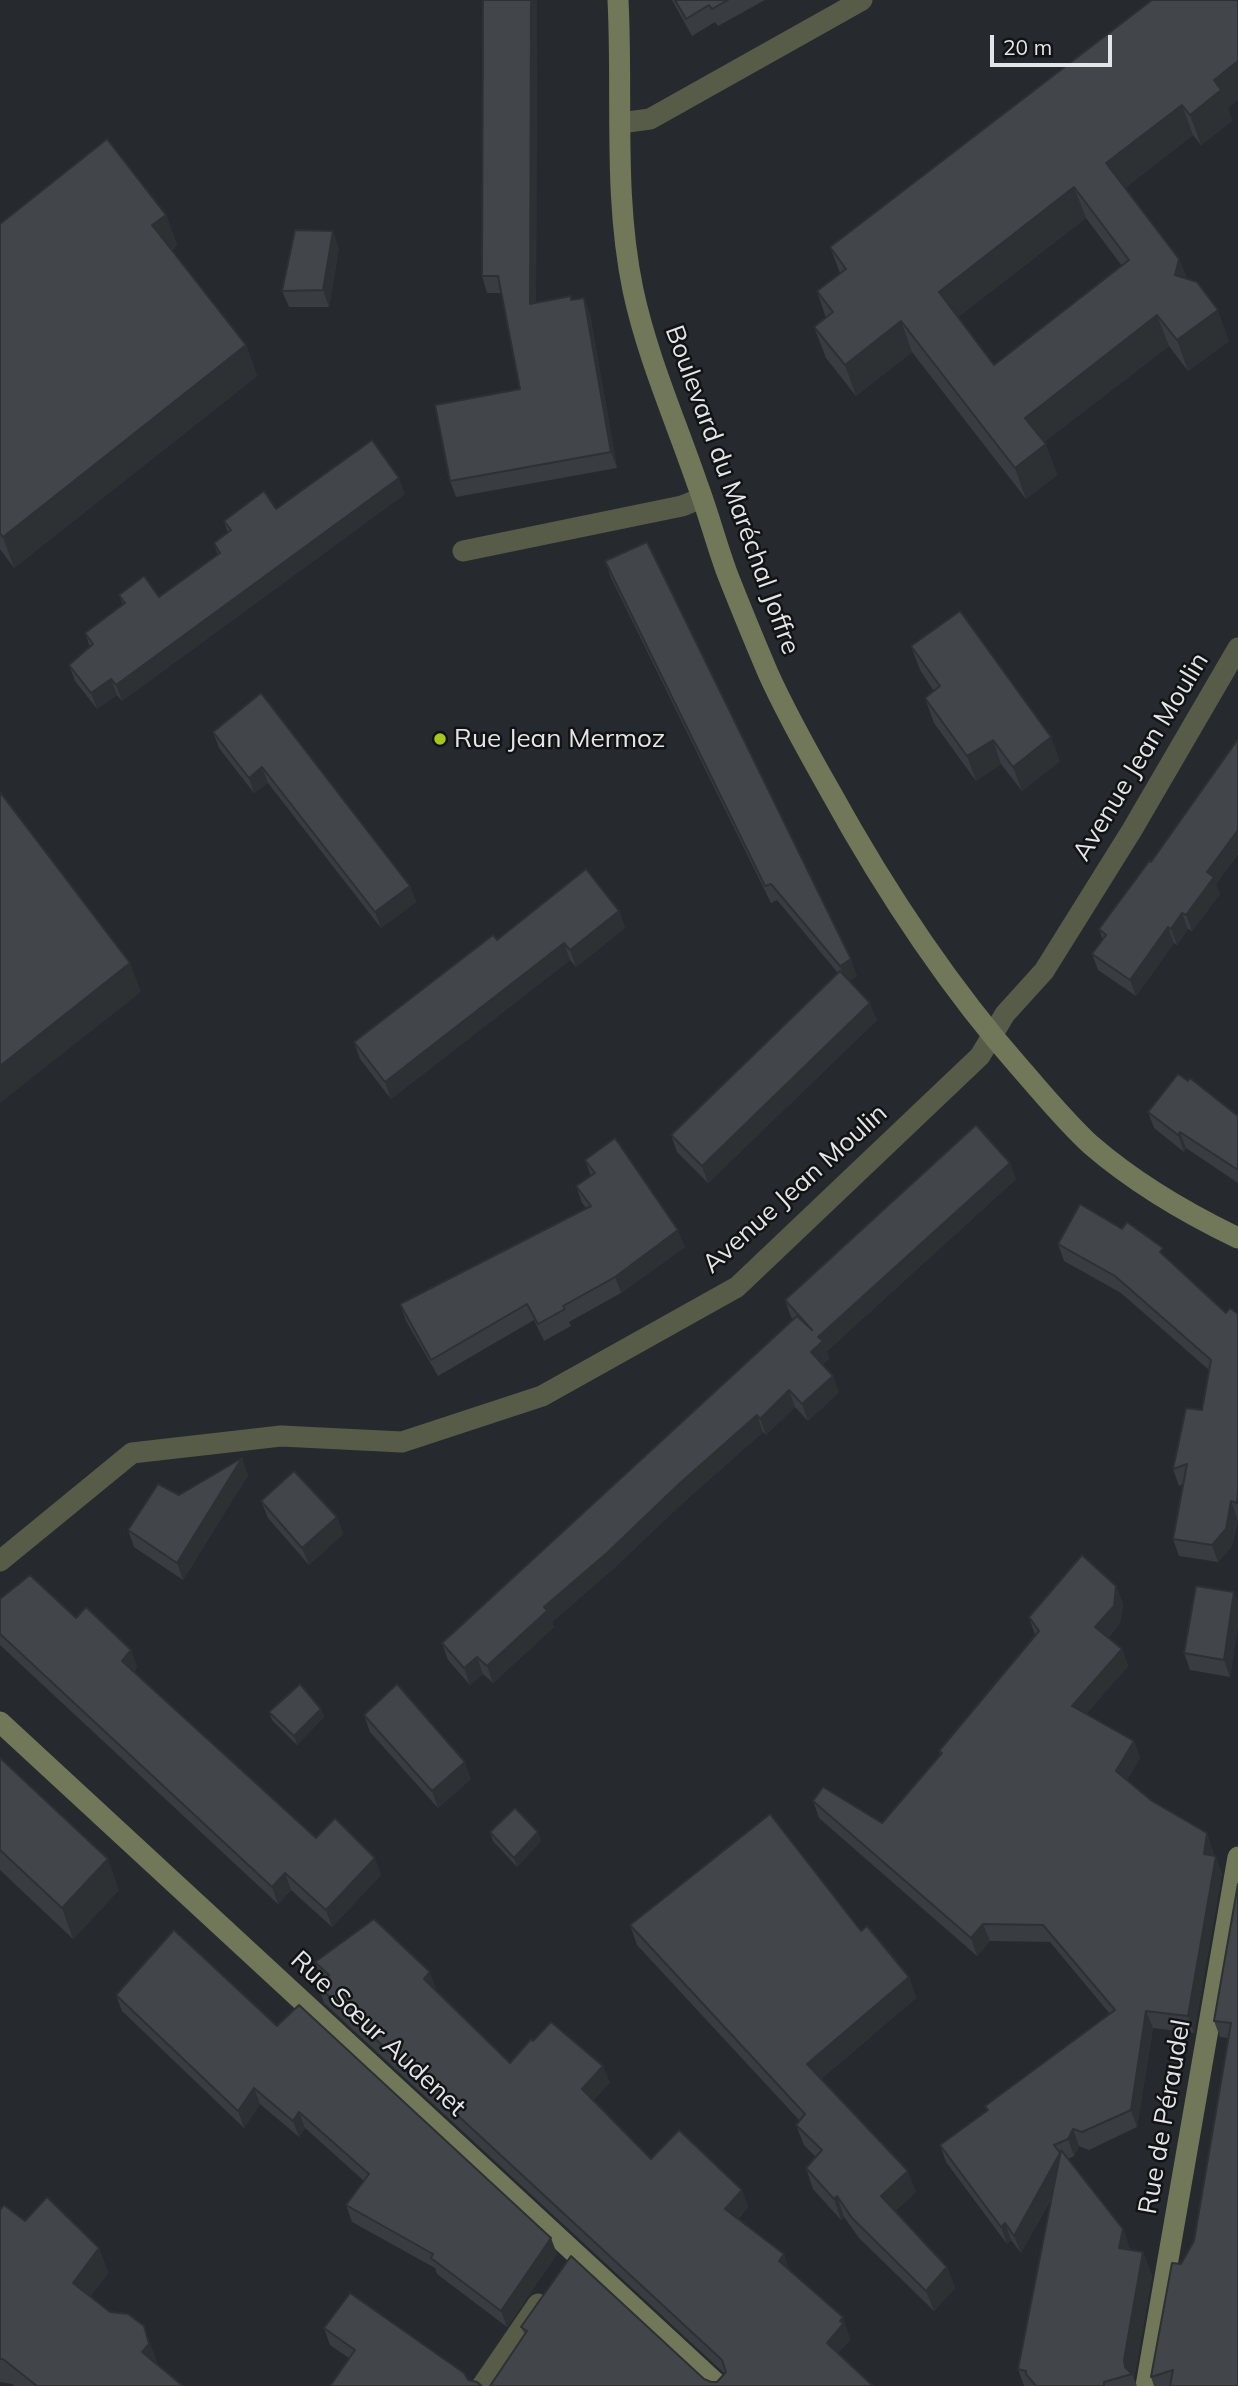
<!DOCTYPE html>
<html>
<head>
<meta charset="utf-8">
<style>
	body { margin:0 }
	#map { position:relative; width:1238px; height:2386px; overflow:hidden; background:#262a2e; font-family:Mulish,sans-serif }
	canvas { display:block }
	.scale { position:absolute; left:990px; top:35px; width:122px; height:32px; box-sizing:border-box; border:4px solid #e3e5e8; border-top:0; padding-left:9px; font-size:21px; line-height:24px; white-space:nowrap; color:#e3e5e8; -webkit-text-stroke:5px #111314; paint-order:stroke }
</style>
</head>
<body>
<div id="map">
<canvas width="1238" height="2386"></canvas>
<div class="scale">20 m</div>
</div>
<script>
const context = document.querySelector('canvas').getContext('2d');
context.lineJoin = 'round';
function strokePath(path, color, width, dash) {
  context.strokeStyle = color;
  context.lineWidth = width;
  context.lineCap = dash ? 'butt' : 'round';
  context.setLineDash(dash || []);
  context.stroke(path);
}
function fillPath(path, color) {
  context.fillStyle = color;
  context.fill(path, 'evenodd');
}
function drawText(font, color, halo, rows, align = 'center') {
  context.font = font + ' Mulish,sans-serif';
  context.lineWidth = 5;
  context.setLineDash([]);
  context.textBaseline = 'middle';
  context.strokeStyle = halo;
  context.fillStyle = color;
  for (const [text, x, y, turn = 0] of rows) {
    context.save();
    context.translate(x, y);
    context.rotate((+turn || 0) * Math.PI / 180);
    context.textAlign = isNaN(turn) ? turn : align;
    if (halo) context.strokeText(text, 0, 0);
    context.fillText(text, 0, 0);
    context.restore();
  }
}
strokePath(new Path2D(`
	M 620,123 L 650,119 L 862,0
	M 463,551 L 682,506 L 702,498
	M 0,1561 L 132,1453 L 281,1436 L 402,1442 L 542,1396 L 737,1287 L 980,1056 L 1005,1014 L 1044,971 L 1132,830 L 1238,648
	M 482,2386 L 538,2304`), '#575c48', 21);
strokePath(new Path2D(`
	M 618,0 C 623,97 613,194 633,290 C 647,356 675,419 697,483 C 708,512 716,543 727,573 C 740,606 754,640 768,673 C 786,713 808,752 829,789 C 884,889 946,984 1022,1070 C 1044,1095 1066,1122 1091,1145 C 1135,1183 1186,1213 1238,1238
	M 0,1722 L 719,2386
	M 1146,2386 L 1238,1857`), '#707859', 21);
fillPath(new Path2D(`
	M 483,0 L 537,0 L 536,303 L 571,296 L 572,300 L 590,314 L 617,468 L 456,497 L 450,481 L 520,389 L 501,293 L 487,293 L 482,276 Z
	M 672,0 L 765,0 L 718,26 L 715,22 L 692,36 Z
	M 1152,0 L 1228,108 L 1232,121 L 1201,145 L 1193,135 L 1125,188 L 1179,259 L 1187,279 L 1229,341 L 1188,371 L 1169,346 L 1044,442 L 1057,475 L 1026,499 L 912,352 L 856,396 L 826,358 L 814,327 L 826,318 L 817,291 L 840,273 L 830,247 ZM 1086,218 L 1122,266 L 994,365 L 958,317 Z
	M 166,215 L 177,245 L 172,250 L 246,345 L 257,376 L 14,568 L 0,549 L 0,224 Z
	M 339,248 L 329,307 L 289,307 L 282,291 Z
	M 405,494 L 122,701 L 117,695 L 97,709 L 75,681 L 69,665 L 90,647 L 85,633 L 123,605 L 119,595 L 159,597 L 218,555 L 214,543 L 228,533 L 224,521 L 276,509 Z
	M 605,561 L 857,976 L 849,981 L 877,1020 L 708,1183 L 677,1152 L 671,1135 L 838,973 L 777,900 L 771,903 L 611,578 Z
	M 911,646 L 1060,761 L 1022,791 L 1001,764 L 976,781 L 934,723 L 925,698 L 934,691 L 920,670 Z
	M 261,693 L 410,886 L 416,902 L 381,928 L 268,783 L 254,793 L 219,748 L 213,732 Z
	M 1238,739 L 1238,854 L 1216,884 L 1220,894 L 1192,931 L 1188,929 L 1177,945 L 1174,943 L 1136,996 L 1098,970 L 1092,954 L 1103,940 L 1099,929 L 1151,862 Z
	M 619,911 L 625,928 L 576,967 L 570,960 L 391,1099 L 360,1059 L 354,1042 L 497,940 Z
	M 1148,1112 L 1238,1116 L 1238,1183 L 1186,1148 L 1184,1152 L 1154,1128 Z
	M 585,1160 L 685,1247 L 621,1293 L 569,1322 L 571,1326 L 544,1341 L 534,1320 L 438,1376 L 406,1321 L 400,1304 L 586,1208 L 582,1203 L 576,1186 L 591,1176 Z
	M 1016,1179 L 827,1351 L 829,1358 L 823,1364 L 839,1392 L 808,1421 L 795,1407 L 766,1435 L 763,1432 L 686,1500 L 614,1568 L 552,1622 L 554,1627 L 493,1683 L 483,1674 L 470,1685 L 448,1660 L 442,1643 L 793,1319 L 791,1317 L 785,1300 Z
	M 1058,1244 L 1166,1257 L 1226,1313 L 1238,1314 L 1238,1518 L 1232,1546 L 1218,1562 L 1179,1556 L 1173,1539 L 1183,1484 L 1179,1486 L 1173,1469 L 1202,1410 L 1209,1370 L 1121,1293 L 1064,1261 Z
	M 248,1475 L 183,1580 L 134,1547 L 128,1530 L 179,1495 Z
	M 261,1501 L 337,1517 L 343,1534 L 309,1565 L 268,1518 Z
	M 1116,1586 L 1123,1604 L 1120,1623 L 1108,1638 L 1122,1649 L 1128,1666 L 1086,1714 L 1134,1741 L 1140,1758 L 1127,1780 L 1213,1850 L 1213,1855 L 1222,1873 L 1194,2033 L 1153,2028 L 1137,2127 L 1089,2150 L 1079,2146 L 1074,2156 L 1068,2159 L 1123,2229 L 1130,2250 L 1143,2252 L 1152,2276 L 1134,2379 L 1137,2386 L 1024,2386 L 1018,2369 L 1052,2197 L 1021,2253 L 1011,2240 L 1007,2244 L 946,2162 L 940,2145 L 987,2110 L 985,2106 L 1110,2014 L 1050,1942 L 990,1941 L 977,1956 L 819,1818 L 813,1801 L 882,1823 L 940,1755 L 939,1751 L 1035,1635 L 1029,1617 Z
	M 1234,1592 L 1238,1602 L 1238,1625 L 1230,1677 L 1190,1670 L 1184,1653 Z
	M 0,1599 L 76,1618 L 131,1650 L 137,1667 L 134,1672 L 316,1838 L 381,1875 L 332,1927 L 291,1890 L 278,1904 L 0,1645 Z
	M 321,1709 L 324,1717 L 297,1745 L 272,1720 L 269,1712 Z
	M 364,1715 L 471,1779 L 438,1808 L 370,1732 Z
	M 0,1758 L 119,1890 L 73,1939 L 0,1870 Z
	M 490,1832 L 541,1841 L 517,1867 L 493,1841 Z
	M 1238,1884 L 1238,2386 L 1154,2386 L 1151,2377 L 1181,2264 L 1194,2241 L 1228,2038 L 1220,2037 L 1214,2021 Z
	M 630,1925 L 861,1931 L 909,1977 L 916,1998 L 821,2079 L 916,2192 L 895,2211 L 947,2267 L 955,2288 L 934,2311 L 859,2238 L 844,2217 L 841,2220 L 813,2189 L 806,2168 L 816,2157 L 804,2145 L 796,2125 L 800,2121 L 637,1945 Z
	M 315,1962 L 436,1989 L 435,1990 L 510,2063 L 610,2082 L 593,2101 L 651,2159 L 742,2190 L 748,2207 L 738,2219 L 790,2271 L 843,2317 L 850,2340 L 838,2353 L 873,2386 L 490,2386 L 525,2335 L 521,2327 L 704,2379 L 711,2382 L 717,2382 L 724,2373 L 324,2003 L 318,1986 L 323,1981 L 321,1979 Z
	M 116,1995 L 277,2026 L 557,2254 L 507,2327 L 437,2274 L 435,2268 L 352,2222 L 346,2205 L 364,2181 L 305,2128 L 299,2137 L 260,2104 L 244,2128 L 122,2011 Z
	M 0,2210 L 25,2221 L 99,2248 L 108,2273 L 90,2297 L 153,2351 L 157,2364 L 183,2386 L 15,2386 L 12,2384 L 0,2382 Z
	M 324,2328 L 468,2380 L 349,2358 L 330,2345 Z`), '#393c40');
fillPath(new Path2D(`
	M 531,0 L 537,0 L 536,320 L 530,304 Z
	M 1238,61 L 1238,100 L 1228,108 L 1232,121 L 1201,145 L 1190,115 L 1214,80 Z
	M 1182,105 L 1193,135 L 1117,194 L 1106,163 Z
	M 1074,187 L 1086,218 L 950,323 L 939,292 Z
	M 166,215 L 177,245 L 164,255 L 152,225 Z
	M 333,231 L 339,248 L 329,307 L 323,290 Z
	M 1179,259 L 1191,290 L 1175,275 Z
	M 584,298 L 590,314 L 617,468 L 611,452 Z
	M 1218,310 L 1229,341 L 1188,371 L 1177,340 Z
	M 1157,315 L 1169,346 L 1036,448 L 1025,418 Z
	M 901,321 L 912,352 L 856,396 L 845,365 Z
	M 246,345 L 257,376 L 14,568 L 3,537 Z
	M 1046,444 L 1057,475 L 1026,499 L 1015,468 Z
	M 399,478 L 405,494 L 122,701 L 116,685 Z
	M 111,679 L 117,695 L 97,709 L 91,693 Z
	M 1051,737 L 1060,761 L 1022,791 L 1013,767 Z
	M 993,740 L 1001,764 L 976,781 L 967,756 Z
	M 262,767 L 268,783 L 254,793 L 249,778 Z
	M 1238,830 L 1238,854 L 1216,884 L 1220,894 L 1192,931 L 1186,915 L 1207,872 Z
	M 410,886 L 416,902 L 381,928 L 375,912 Z
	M 619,911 L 625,928 L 576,967 L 570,950 Z
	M 1182,913 L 1188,929 L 1177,945 L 1171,929 Z
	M 1168,927 L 1174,943 L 1136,996 L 1130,980 Z
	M 564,943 L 570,960 L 391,1099 L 385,1082 Z
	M 851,959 L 857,976 L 846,983 L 840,966 Z
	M 130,963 L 141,992 L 0,1103 L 0,1066 Z
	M 870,1003 L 877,1020 L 708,1183 L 702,1166 Z
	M 1180,1132 L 1186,1148 L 1184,1152 L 1178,1135 Z
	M 1010,1163 L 1016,1179 L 827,1351 L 829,1358 L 817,1369 L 811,1352 L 818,1337 Z
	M 678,1230 L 685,1247 L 621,1293 L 615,1277 Z
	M 833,1376 L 839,1392 L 808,1421 L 802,1404 Z
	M 789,1390 L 795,1407 L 766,1435 L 760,1419 Z
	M 757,1415 L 763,1432 L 686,1500 L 614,1568 L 552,1622 L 554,1627 L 493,1683 L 487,1666 L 544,1607 L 680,1483 Z
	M 242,1458 L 248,1475 L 183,1580 L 177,1563 Z
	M 1231,1501 L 1237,1518 L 1232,1546 L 1218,1562 L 1212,1545 Z
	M 337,1517 L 343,1534 L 309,1565 L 302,1548 Z
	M 1116,1586 L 1123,1604 L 1120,1623 L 1101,1645 L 1095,1627 Z
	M 1234,1592 L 1238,1602 L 1238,1625 L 1230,1677 L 1224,1660 Z
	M 1122,1649 L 1128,1666 L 1078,1723 L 1072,1706 Z
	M 131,1650 L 137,1667 L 128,1678 L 122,1661 Z
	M 477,1657 L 483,1674 L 470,1685 L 464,1668 Z
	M 321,1709 L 324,1717 L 297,1745 L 294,1736 Z
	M 1134,1741 L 1140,1758 L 1122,1788 L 1116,1771 Z
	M 465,1762 L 471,1779 L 438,1808 L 432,1791 Z
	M 538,1832 L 541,1841 L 517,1867 L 514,1858 Z
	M 1207,1833 L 1213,1850 L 1211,1871 L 1204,1854 Z
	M 1216,1856 L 1222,1873 L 1194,2033 L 1188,2016 Z
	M 375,1858 L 381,1875 L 332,1927 L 326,1910 Z
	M 108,1859 L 119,1890 L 73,1939 L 62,1908 Z
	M 285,1873 L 291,1890 L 278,1904 L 272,1887 Z
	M 983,1924 L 990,1941 L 977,1956 L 971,1938 Z
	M 430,1972 L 436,1989 L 430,1996 L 424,1979 Z
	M 909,1977 L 916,1998 L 815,2084 L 807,2064 Z
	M 1146,2011 L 1153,2028 L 1137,2127 L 1131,2110 Z
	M 603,2066 L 610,2082 L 588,2106 L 582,2089 Z
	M 254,2088 L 260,2104 L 244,2128 L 238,2111 Z
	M 299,2112 L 305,2128 L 299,2137 L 293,2121 Z
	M 1073,2129 L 1079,2146 L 1074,2156 L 1068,2139 Z
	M 1060,2153 L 1066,2170 L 1021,2253 L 1014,2236 Z
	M 908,2171 L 916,2192 L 889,2216 L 881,2196 Z
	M 742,2190 L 748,2207 L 731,2226 L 725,2209 Z
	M 837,2196 L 844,2217 L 841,2220 L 834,2199 Z
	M 1005,2223 L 1011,2240 L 1007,2244 L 1001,2227 Z
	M 1123,2229 L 1131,2253 L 1119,2248 Z
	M 551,2238 L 557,2254 L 507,2327 L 501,2311 Z
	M 99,2248 L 108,2273 L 82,2308 L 73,2283 Z
	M 1143,2252 L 1152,2276 L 1134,2379 L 1132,2374 L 1125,2367 L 1124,2360 Z
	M 784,2254 L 790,2271 L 779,2261 Z
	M 947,2267 L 955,2288 L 934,2311 L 926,2291 Z
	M 843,2317 L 850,2340 L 833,2359 L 827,2343 Z
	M 144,2326 L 153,2351 L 158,2369 L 142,2352 Z`), '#2e3134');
const building = new Path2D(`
	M 483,0 L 531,0 L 530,304 L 571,296 L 571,300 L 584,298 L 611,452 L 450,481 L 435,405 L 520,389 L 498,276 L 482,276 Z
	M 675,0 L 728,0 L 712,9 L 709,5 L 686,19 Z
	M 1152,0 L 1238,0 L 1238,61 L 1214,80 L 1221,90 L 1190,115 L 1182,105 L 1106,163 L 1179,259 L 1175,275 L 1197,282 L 1218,310 L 1177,340 L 1157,315 L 1025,418 L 1046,444 L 1015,468 L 901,321 L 845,365 L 814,327 L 833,312 L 817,291 L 846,269 L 830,247 ZM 1074,187 L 1129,260 L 994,365 L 939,292 Z
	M 107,139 L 166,215 L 152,225 L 246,345 L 3,537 L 0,533 L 0,224 Z
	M 295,230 L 333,231 L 323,290 L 282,291 Z
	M 372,440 L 399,478 L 116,685 L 111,679 L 91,693 L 69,665 L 93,644 L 85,633 L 125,603 L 119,595 L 144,576 L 159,597 L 220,553 L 214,543 L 231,530 L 224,521 L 264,491 L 276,509 Z
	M 647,542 L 851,959 L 840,966 L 771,884 L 765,886 L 605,561 Z
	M 960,611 L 1051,737 L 1013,767 L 993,740 L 967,756 L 925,698 L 940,686 L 911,646 Z
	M 261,693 L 410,886 L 375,912 L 262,767 L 249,778 L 213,732 Z
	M 1238,739 L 1238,830 L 1207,872 L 1214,877 L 1186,915 L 1182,913 L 1171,929 L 1168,927 L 1130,980 L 1092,954 L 1106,935 L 1099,929 L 1150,860 L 1151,862 Z
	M 0,792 L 130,963 L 0,1066 Z
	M 586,869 L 619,911 L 570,950 L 564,943 L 385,1082 L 354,1042 L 493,935 L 497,940 Z
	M 840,971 L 870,1003 L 702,1166 L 671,1135 Z
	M 1178,1074 L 1188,1081 L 1190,1078 L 1238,1116 L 1238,1170 L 1180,1132 L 1178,1135 L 1148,1112 Z
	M 976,1125 L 1010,1163 L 818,1337 L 823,1341 L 811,1352 L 833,1376 L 802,1404 L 789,1390 L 760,1419 L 757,1415 L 680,1483 L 608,1552 L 544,1607 L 547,1611 L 487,1666 L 477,1657 L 464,1668 L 442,1643 L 797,1316 L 812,1330 L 785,1300 Z
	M 615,1138 L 678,1230 L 615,1277 L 563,1306 L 565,1309 L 538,1324 L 527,1304 L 431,1360 L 400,1304 L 591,1206 L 576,1186 L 595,1173 L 585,1160 Z
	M 1080,1204 L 1122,1229 L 1127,1222 L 1163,1248 L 1160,1252 L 1226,1313 L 1230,1308 L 1238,1314 L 1238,1491 L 1237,1503 L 1231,1501 L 1226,1529 L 1212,1545 L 1173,1539 L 1187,1464 L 1173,1469 L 1186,1408 L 1202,1410 L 1211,1360 L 1115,1276 L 1058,1244 Z
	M 242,1458 L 177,1563 L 128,1530 L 158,1484 L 179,1495 Z
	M 294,1471 L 337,1517 L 302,1548 L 261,1501 Z
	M 1082,1555 L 1116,1586 L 1114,1606 L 1095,1627 L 1122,1649 L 1072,1706 L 1134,1741 L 1116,1771 L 1152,1801 L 1207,1833 L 1204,1854 L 1216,1856 L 1188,2016 L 1146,2011 L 1131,2110 L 1082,2132 L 1073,2129 L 1068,2139 L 1054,2145 L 1060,2153 L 1014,2236 L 1005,2223 L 1001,2227 L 940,2145 L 988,2110 L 985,2106 L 1115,2010 L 1043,1925 L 983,1924 L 971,1938 L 813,1801 L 823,1787 L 882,1823 L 942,1753 L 939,1751 L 1039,1631 L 1029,1617 Z
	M 30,1575 L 76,1618 L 86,1607 L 131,1650 L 122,1661 L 316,1838 L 335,1818 L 375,1858 L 326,1910 L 285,1873 L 272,1887 L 0,1634 L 0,1599 Z
	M 1196,1586 L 1234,1592 L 1224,1660 L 1184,1653 Z
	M 300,1684 L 321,1709 L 294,1736 L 269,1712 Z
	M 397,1684 L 465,1762 L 432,1791 L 364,1715 Z
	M 0,1758 L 108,1859 L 62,1908 L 0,1850 Z
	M 515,1808 L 538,1832 L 514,1858 L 490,1832 Z
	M 770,1814 L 861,1931 L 867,1926 L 909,1977 L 807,2064 L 908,2171 L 881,2196 L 947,2267 L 926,2291 L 852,2218 L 837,2196 L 834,2199 L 806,2168 L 822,2150 L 796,2125 L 805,2114 L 630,1925 Z
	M 1238,1884 L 1238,2386 L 1170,2386 L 1173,2370 L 1151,2377 L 1172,2263 L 1181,2264 L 1194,2241 L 1231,2023 L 1214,2021 Z
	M 374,1919 L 430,1972 L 424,1979 L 510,2063 L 531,2039 L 533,2041 L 551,2022 L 603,2066 L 582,2089 L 651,2159 L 679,2130 L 742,2190 L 725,2209 L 784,2254 L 779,2261 L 843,2317 L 840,2321 L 844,2323 L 827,2343 L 873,2386 L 490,2386 L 527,2331 L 521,2327 L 571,2256 L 704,2379 L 711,2382 L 717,2382 L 726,2372 L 722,2360 L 318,1986 L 329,1975 L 315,1962 Z
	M 174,1930 L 277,2026 L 299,2005 L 551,2238 L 501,2311 L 431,2258 L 433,2254 L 346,2205 L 369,2174 L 299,2112 L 293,2121 L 254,2088 L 238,2111 L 116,1995 Z
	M 1061,2150 L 1123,2229 L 1119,2248 L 1143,2252 L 1124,2360 L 1125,2367 L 1132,2374 L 1104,2382 L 1104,2386 L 1036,2386 L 1026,2374 L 1026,2371 L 1018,2369 Z
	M 47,2197 L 99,2248 L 73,2283 L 110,2312 L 128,2314 L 144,2326 L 149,2344 L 142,2352 L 183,2386 L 37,2386 L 3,2359 L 0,2359 L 0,2210 L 4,2205 L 25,2221 Z
	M 350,2293 L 464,2373 L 468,2380 L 477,2382 L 482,2386 L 330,2386 L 355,2350 L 324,2328 Z`);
fillPath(building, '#42464a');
strokePath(building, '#2e3134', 2);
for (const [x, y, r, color] of [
	[440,739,7,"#a8c71c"]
]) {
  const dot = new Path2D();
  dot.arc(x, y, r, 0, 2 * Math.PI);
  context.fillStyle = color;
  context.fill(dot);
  strokePath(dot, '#111314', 2.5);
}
drawText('26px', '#e3e5e8', '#111314', [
	["Boulevard du Maréchal Joffre",732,490,70],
	["Avenue Jean Moulin",1141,757,-59],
	["Avenue Jean Moulin",795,1189,-42],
	["Rue Sœur Audenet",378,2034,43],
	["Rue de Péraudel",1165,2117,-80]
]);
drawText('26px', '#e3e5e8', '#111314', [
	["Rue Jean Mermoz",454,739]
], 'left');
</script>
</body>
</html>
